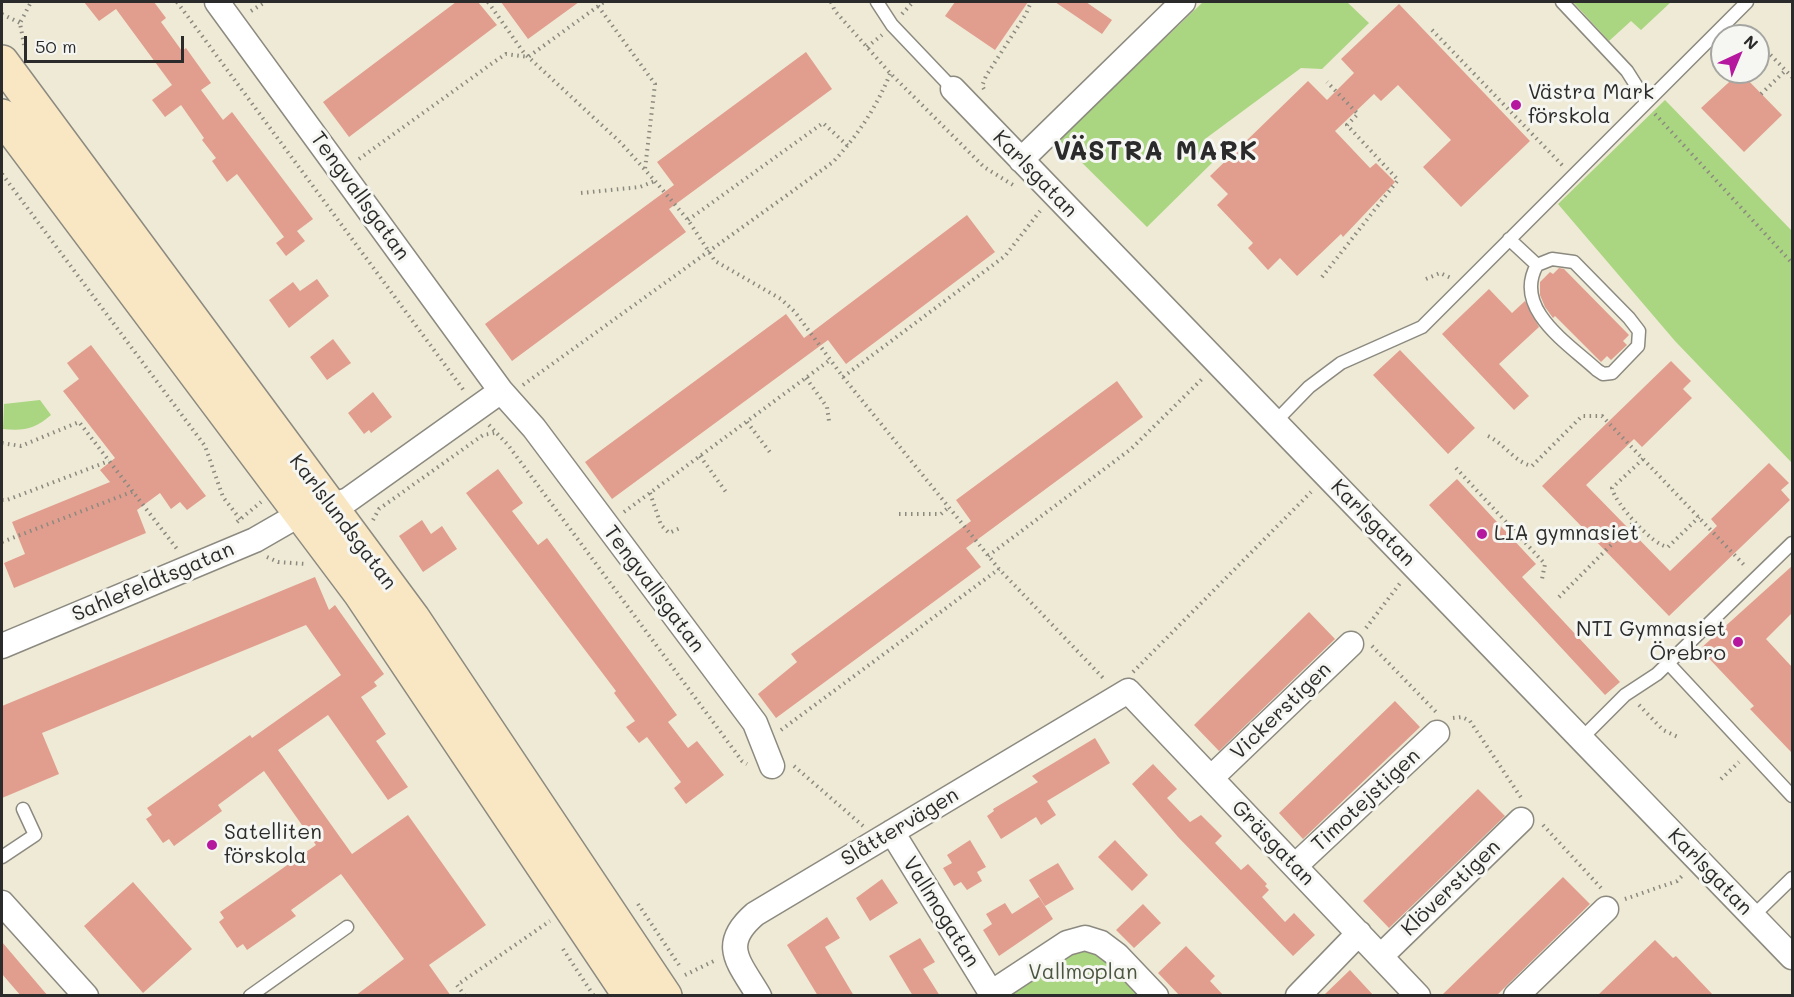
<!DOCTYPE html>
<html>
<head>
<meta charset="utf-8">
<style>
	body { margin:0 }
	#map { position:relative; width:1794px; height:997px; overflow:hidden; background:#eeead5; font-family:Mali,sans-serif }
	canvas { display:block }
	.frame { position:absolute; inset:0; border:3px solid #2b2b2b; pointer-events:none }
	.north { position:absolute; left:1710px; top:24px; width:60px; height:60px; box-sizing:border-box; background:#f6f6f2; border:2px solid #a5a5a2; border-radius:50%; rotate:44deg; font-size:16px; font-weight:700; line-height:24px; text-align:center; color:#2b2b2b }
	.north::after { content:''; display:block; margin:auto; width:21px; height:27px; background:#b5179e; clip-path:polygon(50% 0,100% 100%,50% 72%,0 100%) }
	.scale { position:absolute; left:24px; top:36px; width:160px; height:27px; box-sizing:border-box; border:3px solid #2b2b2b; border-top:0; padding-left:8px; font-size:18px; line-height:21px; white-space:nowrap; color:#2b2b2b; -webkit-text-stroke:4px #f6f6f2; paint-order:stroke }
</style>
</head>
<body>
<div id="map">
<canvas width="1794" height="997"></canvas>
<div class="frame"></div>
<div class="north">N</div>
<div class="scale">50 m</div>
</div>
<script>
const context = document.querySelector('canvas').getContext('2d');
context.lineJoin = 'round';
function fillPath(path, color) {
  context.fillStyle = color;
  context.fill(path, 'evenodd');
}
function strokePath(path, color, width, dash) {
  context.strokeStyle = color;
  context.lineWidth = width;
  context.lineCap = dash ? 'butt' : 'round';
  context.setLineDash(dash || []);
  context.stroke(path);
}
function drawText(font, color, halo, rows, align = 'center') {
  context.font = font + ' Mali,sans-serif';
  context.lineWidth = 6;
  context.setLineDash([]);
  context.textBaseline = 'middle';
  context.strokeStyle = halo;
  context.fillStyle = color;
  for (const [text, x, y, turn = 0] of rows) {
    context.save();
    context.translate(x, y);
    context.rotate((+turn || 0) * Math.PI / 180);
    context.textAlign = isNaN(turn) ? turn : align;
    if (halo) context.strokeText(text, 0, 0);
    context.fillText(text, 0, 0);
    context.restore();
  }
}
fillPath(new Path2D(`
	M 1203,2 L 1347,2 L 1369,23 L 1322,69 L 1301,68 L 1205,139 L 1220,155 L 1147,227 L 1059,140 Z
	M 1573,2 L 1671,2 L 1641,30 L 1631,21 L 1609,41 Z
	M 1665,100 L 1792,231 L 1792,463 L 1675,341 L 1558,204 Z
	M 40,400 L 51,415 C 35,429 24,431 3,429 L 4,404 Z
	M 1087,944 L 1139,995 L 1014,995 L 1010,989 Z`), '#aad581');
fillPath(new Path2D(`
	M 84,2 L 154,2 L 166,18 L 161,22 L 182,51 L 186,48 L 211,83 L 201,90 L 223,120 L 232,112 L 313,219 L 297,231 L 305,241 L 286,256 L 276,243 L 284,237 L 237,174 L 227,182 L 212,161 L 216,158 L 202,140 L 204,138 L 181,105 L 165,117 L 152,100 L 172,85 L 116,9 L 99,21 Z
	M 456,2 L 478,2 L 497,25 L 349,137 L 323,102 Z
	M 501,2 L 579,2 L 528,39 Z
	M 955,2 L 1028,2 L 995,50 L 945,16 Z
	M 1055,2 L 1086,2 L 1112,20 L 1102,34 Z
	M 1399,4 L 1530,141 L 1461,207 L 1423,167 L 1451,140 L 1398,85 L 1381,101 L 1374,94 L 1335,131 L 1370,168 L 1376,163 L 1395,182 L 1343,237 L 1341,234 L 1297,276 L 1280,258 L 1268,270 L 1248,248 L 1253,243 L 1217,205 L 1228,194 L 1210,176 L 1308,81 L 1327,100 L 1354,73 L 1341,59 Z
	M 806,52 L 832,89 L 669,209 L 686,232 L 512,361 L 485,324 L 674,185 L 657,162 Z
	M 1740,72 L 1782,115 L 1744,152 L 1701,108 Z
	M 967,215 L 995,252 L 846,364 L 828,340 L 612,499 L 585,462 L 786,314 L 804,338 Z
	M 1559,268 L 1564,269 L 1629,335 L 1623,341 L 1627,345 L 1611,360 L 1607,356 L 1601,362 L 1555,316 L 1553,318 L 1545,307 L 1540,295 L 1540,282 L 1550,272 L 1553,274 Z
	M 317,279 L 329,296 L 289,328 L 269,300 L 293,282 L 300,291 Z
	M 1489,289 L 1512,313 L 1525,301 L 1539,327 L 1499,364 L 1529,396 L 1514,410 L 1442,334 Z
	M 333,339 L 351,363 L 327,380 L 310,357 Z
	M 91,345 L 206,496 L 187,510 L 180,502 L 171,509 L 160,493 L 137,510 L 146,533 L 14,588 L 4,563 L 25,554 L 12,522 L 110,482 L 100,470 L 115,458 L 63,391 L 79,379 L 67,363 Z
	M 1400,350 L 1475,428 L 1448,454 L 1373,375 Z
	M 1671,361 L 1691,381 L 1683,389 L 1692,398 L 1642,447 L 1634,439 L 1586,485 L 1670,571 L 1717,526 L 1711,519 L 1769,463 L 1789,483 L 1781,490 L 1790,500 L 1669,616 L 1542,486 Z
	M 1117,381 L 1143,417 L 966,548 L 981,567 L 776,718 L 758,694 L 797,662 L 791,654 L 971,521 L 956,500 Z
	M 373,392 L 392,417 L 371,433 L 369,430 L 364,434 L 348,413 Z
	M 498,469 L 523,503 L 512,511 L 538,545 L 547,538 L 677,715 L 668,722 L 688,748 L 697,741 L 724,775 L 686,804 L 674,788 L 681,782 L 647,737 L 639,743 L 626,727 L 635,721 L 614,693 L 616,691 L 466,493 Z
	M 1457,479 L 1536,564 L 1522,577 L 1620,682 L 1605,695 L 1429,505 Z
	M 422,520 L 431,534 L 442,526 L 457,549 L 423,572 L 399,536 Z
	M 1792,566 L 1792,613 L 1766,639 L 1792,667 L 1792,753 L 1750,709 L 1754,706 L 1700,649 Z
	M 315,577 L 329,610 L 335,605 L 384,674 L 374,682 L 377,686 L 361,697 L 386,734 L 376,741 L 408,787 L 388,800 L 328,715 L 278,750 L 352,854 L 408,815 L 486,925 L 429,965 L 451,996 L 355,996 L 404,959 L 341,874 L 291,910 L 296,916 L 247,950 L 243,944 L 237,948 L 219,922 L 224,918 L 220,912 L 316,845 L 264,771 L 218,805 L 222,811 L 174,846 L 169,839 L 163,843 L 146,819 L 152,815 L 147,808 L 250,735 L 252,738 L 341,675 L 306,625 L 42,733 L 59,774 L 2,798 L 2,706 Z
	M 1309,612 L 1335,639 L 1219,751 L 1194,725 Z
	M 1395,701 L 1420,727 L 1303,839 L 1279,813 Z
	M 1095,738 L 1110,763 L 1047,801 L 1056,815 L 1041,825 L 1036,817 L 1001,839 L 987,816 L 994,811 L 993,809 L 1038,782 L 1032,776 Z
	M 1153,764 L 1177,789 L 1167,798 L 1190,822 L 1201,815 L 1222,836 L 1215,843 L 1241,870 L 1248,864 L 1267,884 L 1265,886 L 1269,890 L 1262,897 L 1285,922 L 1294,913 L 1315,935 L 1293,956 L 1178,837 L 1132,784 Z
	M 1478,789 L 1505,816 L 1389,928 L 1363,901 Z
	M 970,840 L 986,867 L 977,872 L 982,881 L 967,890 L 961,882 L 954,886 L 943,868 L 952,863 L 947,855 Z
	M 1115,840 L 1148,875 L 1132,891 L 1098,857 Z
	M 1058,863 L 1074,889 L 1045,906 L 1029,880 Z
	M 1563,877 L 1590,904 L 1496,996 L 1441,996 Z
	M 882,879 L 898,903 L 870,921 L 856,898 Z
	M 133,882 L 192,949 L 143,993 L 84,926 Z
	M 1039,897 L 1053,919 L 999,956 L 983,930 L 992,924 L 986,914 L 1005,903 L 1012,914 Z
	M 1143,904 L 1161,923 L 1134,948 L 1116,930 Z
	M 827,917 L 840,938 L 825,947 L 854,996 L 818,996 L 787,945 Z
	M 920,938 L 935,962 L 923,969 L 940,996 L 913,996 L 889,956 Z
	M 1655,940 L 1673,958 L 1676,956 L 1714,996 L 1597,996 Z
	M 2,942 L 48,996 L 21,996 L 2,974 Z
	M 1186,946 L 1215,976 L 1210,981 L 1224,996 L 1180,996 L 1158,973 Z
	M 1350,970 L 1374,996 L 1323,996 Z`), '#e19e8e');
const lane = new Path2D(`
	M 877,2 L 892,25 L 953,89
	M 1562,2 L 1627,71 L 1646,101
	M 1509,239 L 1537,265 C 1512,309 1569,344 1597,370 L 1603,374 L 1612,373 L 1638,346 L 1639,331 L 1629,318 L 1574,262 L 1552,259 L 1537,265
	M 1275,422 L 1309,387 L 1341,363 L 1422,327 L 1747,2
	M 1668,663 L 1792,796
	M 1581,739 L 1625,695 L 1657,674 L 1792,543
	M 2,857 L 35,835 L 23,809
	M 1753,916 L 1792,878
	M 250,996 L 347,927`);
const street = new Path2D(`
	M 217,2 L 501,391 L 534,428 L 755,723 L 772,766
	M 953,89 L 1792,957
	M 1021,160 L 1183,2
	M 331,506 L 348,500 L 501,391
	M 2,646 L 255,540 L 288,521 L 304,515
	M 1211,778 L 1351,644
	M 892,832 L 993,996
	M 1295,866 L 1437,733
	M 2,903 L 86,996
	M 1381,956 L 1521,820
	M 991,993 L 1067,943 L 1085,938 L 1101,943 L 1117,955 L 1156,996
	M 759,996 C 739,962 719,945 755,914 L 1128,691 L 1418,996
	M 1298,996 L 1359,933
	M 1516,996 L 1606,909`);
const secondary = new Path2D(`
	M 2,62 L 413,618 L 665,996
	M 2,116 L 360,593 L 630,996`);
strokePath(lane, '#8c8a80', 15);
strokePath(street, '#8c8a80', 27);
strokePath(secondary, '#8c8a80', 36);
strokePath(new Path2D(`
	M 177,2 L 465,392
	M 488,2 L 524,53 L 621,143 L 655,181 L 688,220 L 715,261 L 781,299 L 795,312 L 843,377 L 999,569 L 1105,680
	M 831,2 L 835,11 L 890,73 L 984,167 L 1013,185
	M 598,6 L 655,84 L 645,169
	M 251,11 L 265,2
	M 2,14 L 20,23
	M 902,14 L 913,2
	M 1743,27 L 1752,36
	M 1432,30 L 1563,166
	M 1758,42 L 1792,77
	M 24,45 L 20,23 L 31,2
	M 867,47 L 882,35
	M 984,89 L 982,86 L 986,76 L 1026,14 L 1031,2
	M 1761,94 L 1786,70
	M 1655,114 L 1792,263
	M 359,159 L 494,62 L 506,54 L 528,57 L 604,2
	M 2,174 L 205,446 L 223,497 L 240,519
	M 581,193 L 640,187 L 655,181
	M 688,220 L 823,123 L 848,146
	M 1322,277 L 1398,180 L 1347,125 L 1358,114 L 1327,82
	M 1426,279 L 1440,273 L 1451,278
	M 843,377 L 1005,256 L 1040,211
	M 806,378 L 827,407 L 829,421
	M 523,385 L 833,162 C 858,135 876,108 890,74
	M 747,422 L 772,455
	M 489,425 L 508,445 L 742,761 L 747,764
	M 1488,436 C 1505,444 1514,462 1532,466 L 1582,416 L 1602,416 L 1746,567
	M 2,443 L 21,446 L 79,422 L 177,549
	M 700,456 L 726,492
	M 1643,459 L 1612,488 C 1614,502 1653,546 1668,547 L 1699,517
	M 1456,468 L 1545,564 L 1542,579
	M 650,493 L 661,525 L 669,533 L 680,528
	M 2,500 L 7,500 L 109,461
	M 624,512 L 830,360
	M 899,514 L 941,514 L 948,508
	M 373,520 L 379,509 L 483,435 L 495,433
	M 237,522 L 261,502
	M 2,542 L 134,491
	M 988,556 L 1131,449 L 1202,379
	M 267,557 L 278,562 L 306,564
	M 1559,597 L 1635,521
	M 1366,628 L 1401,582
	M 1372,646 L 1436,712
	M 1133,672 L 1311,492
	M 1639,705 L 1663,730 L 1680,738
	M 1453,718 L 1462,717 L 1470,721 L 1522,799
	M 781,730 L 999,569
	M 794,766 L 863,826
	M 1721,779 L 1739,762
	M 1543,825 L 1601,888
	M 1625,899 L 1677,881 L 1682,876
	M 638,904 L 681,968
	M 563,949 L 594,996
	M 685,975 L 716,960
	M 465,996 L 457,985 L 550,921`), '#8c8a80', 4, [1.5, 4.5]);
strokePath(lane, '#fff', 12);
strokePath(street, '#fff', 24);
strokePath(secondary, '#f9e7c3', 33);
for (const [x, y, r, color] of [
	[1516,105,6,"#b5179e"],
	[1482,534,6,"#b5179e"],
	[1738,642,6,"#b5179e"],
	[212,845,6,"#b5179e"]
]) {
  const dot = new Path2D();
  dot.arc(x, y, r, 0, 2 * Math.PI);
  context.fillStyle = color;
  context.fill(dot);
  strokePath(dot, '#f6f6f2', 2);
}
drawText('21px', '#2b2b2b', '#f6f6f2', [
	["Västra Mark",1528,93],
	["förskola",1528,117],
	["LIA gymnasiet",1494,534],
	["NTI Gymnasiet",1726,630,"right"],
	["Örebro",1726,654,"right"],
	["Satelliten",224,833],
	["förskola",224,857]
], 'left');
drawText('21px', '#2b2b2b', '#f6f6f2', [
	["Karlsgatan",1035,174,46],
	["Tengvallsgatan",360,196,54],
	["Karlslundsgatan",343,522,53],
	["Karlsgatan",1373,523,46],
	["Sahlefeldtsgatan",153,582,-23],
	["Tengvallsgatan",654,589,53],
	["Vickerstigen",1281,711,-44],
	["Timotejstigen",1366,800,-43],
	["Slåttervägen",900,827,-31],
	["Gräsgatan",1273,843,46],
	["Karlsgatan",1710,872,46],
	["Klöverstigen",1451,888,-44],
	["Vallmogatan",941,912,58]
]);
drawText('21px', '#4b5640', '#f6f6f2', [
	["Vallmoplan",1083,973]
]);
context.letterSpacing = '1.5px';
drawText('bold 27px', '#2b2b2b', '#f6f6f2', [
	["VÄSTRA MARK",1156,152]
]);
context.letterSpacing = '0px';
</script>
</body>
</html>
